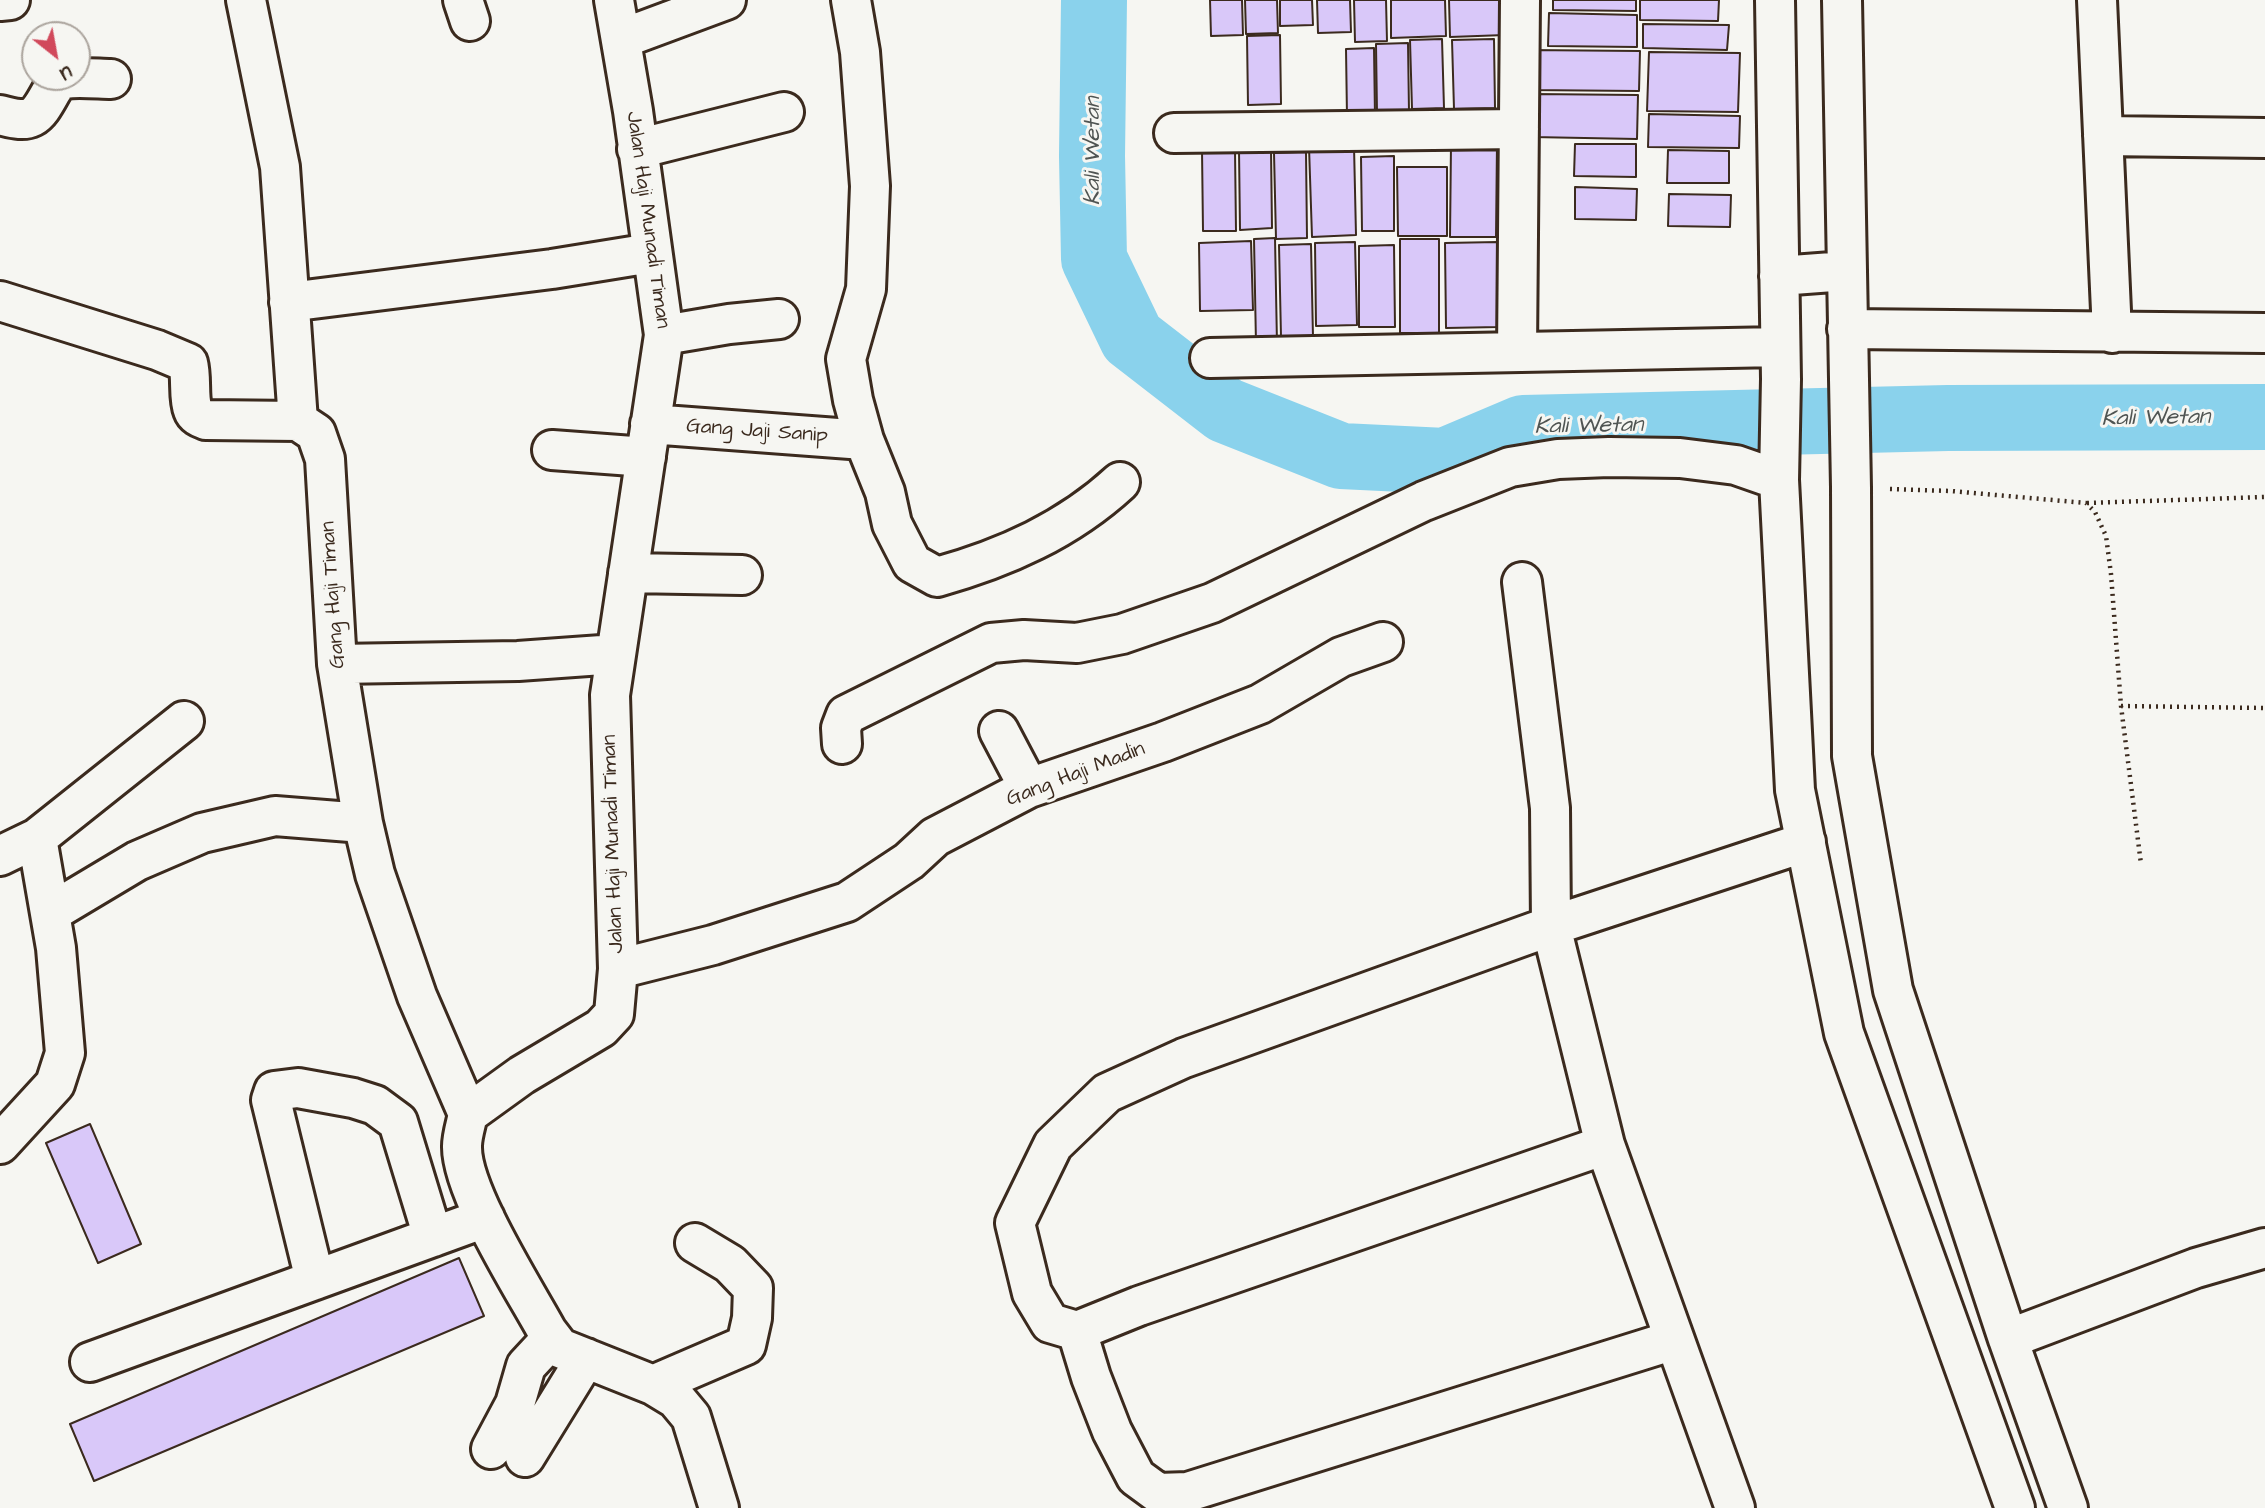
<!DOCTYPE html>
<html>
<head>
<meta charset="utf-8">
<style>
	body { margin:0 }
	#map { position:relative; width:2265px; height:1508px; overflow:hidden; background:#f6f6f2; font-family:"Architects Daughter",sans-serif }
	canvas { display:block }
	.north { position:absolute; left:21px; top:21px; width:70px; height:70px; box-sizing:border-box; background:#f6f6f2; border:2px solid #aba49d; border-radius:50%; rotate:149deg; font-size:19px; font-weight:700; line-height:28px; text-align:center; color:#3b2a1e }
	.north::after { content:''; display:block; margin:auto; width:24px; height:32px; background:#d1495b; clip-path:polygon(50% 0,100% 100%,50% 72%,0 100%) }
</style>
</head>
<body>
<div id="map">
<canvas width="2265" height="1508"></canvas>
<div class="north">U</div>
</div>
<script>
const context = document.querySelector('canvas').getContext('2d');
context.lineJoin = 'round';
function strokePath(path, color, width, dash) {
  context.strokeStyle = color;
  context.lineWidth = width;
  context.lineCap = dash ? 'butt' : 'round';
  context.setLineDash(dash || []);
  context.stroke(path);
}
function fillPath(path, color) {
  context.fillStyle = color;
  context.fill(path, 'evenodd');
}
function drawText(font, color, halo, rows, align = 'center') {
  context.font = font + ' "Architects Daughter",sans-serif';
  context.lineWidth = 6;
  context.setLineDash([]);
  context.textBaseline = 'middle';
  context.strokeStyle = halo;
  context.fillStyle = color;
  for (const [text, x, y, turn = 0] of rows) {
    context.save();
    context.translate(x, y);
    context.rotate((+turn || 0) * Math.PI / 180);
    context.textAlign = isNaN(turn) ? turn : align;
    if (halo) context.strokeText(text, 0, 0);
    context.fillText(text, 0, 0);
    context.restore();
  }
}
strokePath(new Path2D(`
	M 1094,0 L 1092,156 L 1094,259 L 1132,338 L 1225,410 L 1341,456 L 1445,461 L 1523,428 L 1948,418 L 2265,417`), '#8ad2ec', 66);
const building = new Path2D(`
	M 1210,0 L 1242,0 L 1243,35 L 1211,36 Z
	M 1245,0 L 1277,0 L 1278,33 L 1246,34 Z
	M 1280,0 L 1312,0 L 1313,25 L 1280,26 Z
	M 1317,0 L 1350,0 L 1351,32 L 1318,33 Z
	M 1354,0 L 1386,0 L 1387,41 L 1355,42 Z
	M 1391,0 L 1445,0 L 1446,36 L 1391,38 Z
	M 1449,0 L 1504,0 L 1505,35 L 1450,37 Z
	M 1553,0 L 1636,0 L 1636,11 L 1553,10 Z
	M 1640,0 L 1719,0 L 1718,21 L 1640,20 Z
	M 1549,13 L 1637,15 L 1637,47 L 1548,46 Z
	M 1643,24 L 1729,25 L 1727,50 L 1643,48 Z
	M 1280,35 L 1281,104 L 1248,105 L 1247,36 Z
	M 1442,39 L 1444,108 L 1412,109 L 1410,40 Z
	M 1494,39 L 1495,108 L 1454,109 L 1452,40 Z
	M 1408,43 L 1409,112 L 1377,113 L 1376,44 Z
	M 1374,48 L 1375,117 L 1347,117 L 1346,49 Z
	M 1527,50 L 1640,51 L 1639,91 L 1527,90 Z
	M 1649,52 L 1740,53 L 1738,112 L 1647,111 Z
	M 1533,94 L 1638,95 L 1637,139 L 1532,137 Z
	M 1649,114 L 1740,116 L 1739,148 L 1648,147 Z
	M 1451,144 L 1497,144 L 1496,237 L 1450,237 Z
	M 1575,144 L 1636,144 L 1636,177 L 1574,176 Z
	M 1354,146 L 1356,235 L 1312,237 L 1309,147 Z
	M 1271,149 L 1272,228 L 1240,230 L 1239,150 Z
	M 1202,150 L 1235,150 L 1236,231 L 1203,231 Z
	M 1668,150 L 1729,151 L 1729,183 L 1667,183 Z
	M 1306,152 L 1307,238 L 1276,239 L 1274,153 Z
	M 1394,156 L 1394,231 L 1362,231 L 1361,157 Z
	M 1397,167 L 1447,167 L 1447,236 L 1398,236 Z
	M 1575,187 L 1637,189 L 1636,220 L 1575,219 Z
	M 1669,194 L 1731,195 L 1730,227 L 1668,226 Z
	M 1275,238 L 1277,344 L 1256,344 L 1254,239 Z
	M 1400,239 L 1439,239 L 1439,333 L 1400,333 Z
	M 1251,241 L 1253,310 L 1200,311 L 1199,243 Z
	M 1355,242 L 1357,325 L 1316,326 L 1315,243 Z
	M 1498,242 L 1499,327 L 1446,328 L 1445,243 Z
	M 1311,244 L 1313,337 L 1281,337 L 1279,245 Z
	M 1394,245 L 1395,327 L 1359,327 L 1359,246 Z
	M 90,1124 L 141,1244 L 98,1263 L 46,1143 Z
	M 459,1258 L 484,1316 L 94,1481 L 70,1424 Z`);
fillPath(building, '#d9c8f9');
strokePath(building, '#3b2a1e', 2);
const minor = new Path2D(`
	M 246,0 L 280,167 L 298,421
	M 463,0 L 470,21
	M 614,0 L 633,111 L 664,335 L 610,695 L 618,969 L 614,1014 L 601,1028 L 522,1075 L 468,1114 C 466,1124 462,1136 462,1146 C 461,1191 524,1289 547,1331 L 560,1348 L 653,1385 L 676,1399 L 691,1417 L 719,1508
	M 851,0 L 860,52 L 870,186 L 866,289 L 846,359 L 853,400 L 864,440 L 885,492 L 892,524 L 912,563 L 937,577 C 1005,558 1068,530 1120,482
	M 1775,0 L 1781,379 L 1779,480 L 1795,790 L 1844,1033 L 2015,1508
	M 1842,0 L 1851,487 L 1852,756 L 1893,990 L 2008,1339 L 2068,1508
	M 2097,0 L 2112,333
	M 0,1 L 10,0
	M 621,39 L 726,0
	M 0,115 C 32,124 36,119 51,92 C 54,87 57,82 62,80 C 73,76 99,79 111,79
	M 1174,133 L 1519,129
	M 2103,136 L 2265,138
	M 637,149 L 784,112
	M 1779,276 L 1846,271
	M 0,301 L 157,350 L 188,363 C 192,378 188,398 193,410 C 195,416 201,418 206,420 L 298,421 L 316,433 L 325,459 L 337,664 L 363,823 L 375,874 L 417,996 L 468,1114
	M 289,302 L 552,269 L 651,253
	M 1847,329 L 2265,333
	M 664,335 L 729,324 L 779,319
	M 1517,352 L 1520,0
	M 1210,358 L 1780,347
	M 650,424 L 864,440
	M 552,450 L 646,457
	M 628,573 L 742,575
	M 1522,582 L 1550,808 L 1551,926 L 1605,1145
	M 337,664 L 518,661 L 616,654
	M 999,731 L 1029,788
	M 842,744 L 841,728 L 846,715 L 991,643 L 1024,640 L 1077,643 L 1122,634 L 1212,603 L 1424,501 L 1510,467 L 1558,459 L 1609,457 L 1680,458 L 1736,465 L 1779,480
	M 37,838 L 184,721
	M 0,856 L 37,838 L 56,948 L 65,1053 L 55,1084 L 0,1144
	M 50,913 L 137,861 L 202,833 L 275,816 L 363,823
	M 618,969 L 713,945 L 847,902 L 909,861 L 935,837 L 1029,788 L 1163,742 L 1260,704 L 1341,657 L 1383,642
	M 315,1280 L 271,1100 L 274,1091 L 298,1088 L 353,1098 L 375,1105 L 398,1122 L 433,1237
	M 1077,1331 L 1091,1377 L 1112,1431 L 1136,1477 L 1158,1493 L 1188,1492 L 1674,1340
	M 2008,1339 L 2196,1268 L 2265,1248
	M 90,1362 L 485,1218
	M 653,1385 L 746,1345 L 752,1318 L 753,1288 L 730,1264 L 695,1243
	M 491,1449 L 515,1404 L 526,1366 L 552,1338
	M 525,1457 L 586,1358
	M 1735,1508 L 1605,1145 L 1139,1306 L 1077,1331 L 1050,1323 L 1032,1293 L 1015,1223 L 1053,1145 L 1107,1093 L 1184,1058 L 1551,926 L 1806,842`);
strokePath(minor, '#3b2a1e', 44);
strokePath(new Path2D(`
	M 1890,489 L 1951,491 L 2086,503 L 2095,512 L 2106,536 L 2111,574 L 2121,706 L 2141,864
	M 2087,503 L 2265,497
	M 2121,706 L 2265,708`), '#3b2a1e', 4.5, [2, 5]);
strokePath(minor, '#f6f6f2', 38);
drawText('21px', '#3b2a1e', '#f6f6f2', [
	["Jalan Haji Munadi Timan",647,220,82],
	["Gang Jaji Sanip",757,432,4],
	["Gang Haji Timan",334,595,-94],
	["Gang Haji Madin",1076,775,-21],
	["Jalan Haji Munadi Timan",614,844,-92]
]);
drawText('italic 23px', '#4f5452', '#f6f6f2', [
	["Kali Wetan",1094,151,-90],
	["Kali Wetan",2156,419,-1],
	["Kali Wetan",1589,427,-1]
]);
</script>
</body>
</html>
